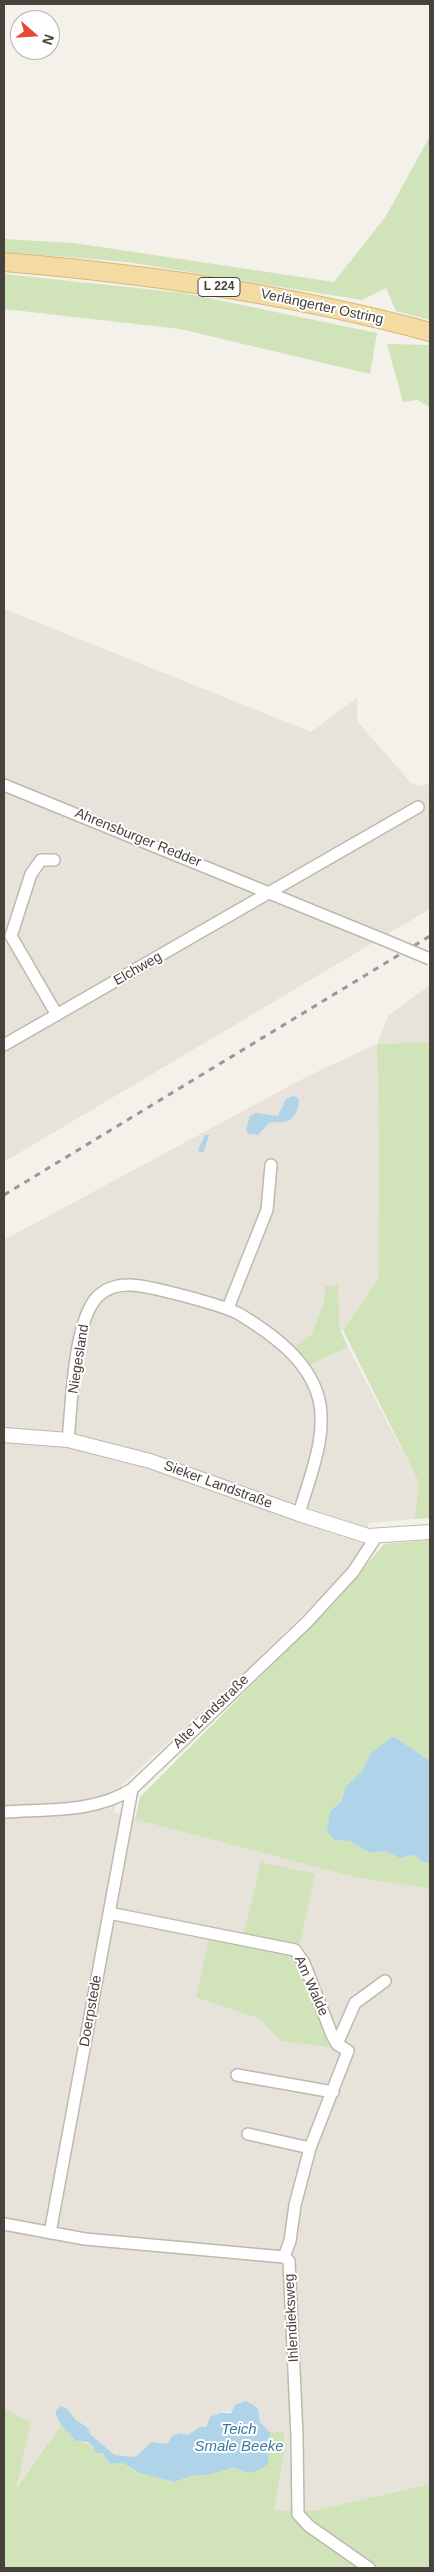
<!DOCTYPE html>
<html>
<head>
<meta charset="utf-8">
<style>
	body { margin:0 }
	#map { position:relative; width:434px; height:2572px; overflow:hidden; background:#f4f1eb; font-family:Helvetica,sans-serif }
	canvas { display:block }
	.frame { position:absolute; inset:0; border:5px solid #47423a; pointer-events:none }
	.north { position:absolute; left:10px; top:10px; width:50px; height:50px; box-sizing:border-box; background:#fff; border:1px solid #b5b3b0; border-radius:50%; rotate:109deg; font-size:14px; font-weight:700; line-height:20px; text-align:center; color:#47423a }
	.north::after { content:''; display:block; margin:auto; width:18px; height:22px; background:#e34933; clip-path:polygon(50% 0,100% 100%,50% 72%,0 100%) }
</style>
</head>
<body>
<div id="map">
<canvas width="434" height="2572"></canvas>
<div class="frame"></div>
<div class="north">N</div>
</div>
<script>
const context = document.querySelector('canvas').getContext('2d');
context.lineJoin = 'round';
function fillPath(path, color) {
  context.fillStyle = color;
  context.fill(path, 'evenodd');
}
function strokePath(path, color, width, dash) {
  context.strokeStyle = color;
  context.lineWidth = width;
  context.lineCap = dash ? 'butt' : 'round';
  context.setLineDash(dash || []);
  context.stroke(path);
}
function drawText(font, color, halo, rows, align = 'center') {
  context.font = font + ' Helvetica,sans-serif';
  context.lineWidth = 4;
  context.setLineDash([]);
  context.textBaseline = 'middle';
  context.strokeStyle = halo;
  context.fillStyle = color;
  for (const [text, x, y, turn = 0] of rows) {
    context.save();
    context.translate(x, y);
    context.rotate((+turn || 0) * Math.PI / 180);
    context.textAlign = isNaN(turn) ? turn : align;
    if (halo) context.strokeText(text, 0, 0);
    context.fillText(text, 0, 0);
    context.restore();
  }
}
fillPath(new Path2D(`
	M 4,609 L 311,732 L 357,698 L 357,721 L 411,783 L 421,786 L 430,783 L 430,909 L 4,1162 Z
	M 430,985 L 430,1042 L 377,1044 L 379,1158 L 378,1279 L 343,1330 L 340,1330 L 338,1285 L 325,1286 L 324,1301 L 311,1335 L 293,1348 L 310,1365 L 348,1347 L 419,1483 L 414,1519 L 369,1523 L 364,1544 L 352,1566 L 244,1673 L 122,1785 L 114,1812 L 354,1877 L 430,1889 L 430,2484 L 312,2511 L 274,2510 L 285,2449 L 284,2432 L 270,2432 L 260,2422 L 258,2408 L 220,2413 L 206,2427 L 200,2427 L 187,2435 L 180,2433 L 167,2445 L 138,2453 L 135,2458 L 115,2455 L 91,2435 L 87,2427 L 76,2420 L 66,2408 L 55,2413 L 61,2425 L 14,2489 L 31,2423 L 4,2409 L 4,1240 L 310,1075 L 377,1044 L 388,1016 Z`), '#e7e3da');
fillPath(new Path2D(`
	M 430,136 L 430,320 L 396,311 L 386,288 L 362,300 L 127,262 L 4,252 L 4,239 L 74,243 L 334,282 L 386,216 Z
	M 4,274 L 184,293 L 377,333 L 370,374 L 180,329 L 4,309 Z
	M 387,344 L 430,345 L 430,407 L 417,400 L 403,402 Z
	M 430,1042 L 430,1518 L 414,1519 L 419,1483 L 343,1330 L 378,1279 L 379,1158 L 377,1044 Z
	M 338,1285 L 340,1330 L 348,1347 L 310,1365 L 293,1348 L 311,1335 L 324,1301 L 325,1286 Z
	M 430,1540 L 430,1761 L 393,1736 L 371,1753 L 362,1771 L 346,1786 L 341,1802 L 330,1811 L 334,1840 L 350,1841 L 370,1853 L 384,1851 L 400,1858 L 414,1855 L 425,1863 L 430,1862 L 430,1889 L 354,1877 L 135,1819 L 140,1797 L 337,1600 L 384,1544 Z
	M 261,1862 L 315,1874 L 296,1962 L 329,2047 L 281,2041 L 260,2019 L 196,1997 L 209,1938 L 241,1944 Z
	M 4,2409 L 31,2422 L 16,2488 L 61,2425 L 76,2441 C 92,2443 101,2451 110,2464 L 122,2463 L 133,2470 L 175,2482 L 191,2476 L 208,2475 L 270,2448 L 270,2432 L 284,2432 L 285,2449 L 274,2510 L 312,2511 L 430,2484 L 430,2568 L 4,2568 Z`), '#d1e3b9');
fillPath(new Path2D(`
	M 293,1096 L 298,1098 L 299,1104 C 292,1127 286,1120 269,1123 L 258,1135 L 248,1134 L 246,1129 L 250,1116 L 256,1113 L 278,1116 L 286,1099 Z
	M 205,1135 L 209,1135 L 204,1151 L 201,1153 L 198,1150 Z
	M 393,1736 L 430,1761 L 430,1862 L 425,1863 L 414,1855 L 400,1858 L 384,1851 L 370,1853 L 350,1841 L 334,1840 L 327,1831 L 330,1811 L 341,1802 L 346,1786 L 362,1771 L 371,1753 Z
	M 246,2401 L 258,2408 L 260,2422 L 270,2432 L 268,2463 C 257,2473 248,2476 235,2467 L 208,2475 L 191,2476 L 175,2482 L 140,2473 L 122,2463 L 110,2464 L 102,2453 L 95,2453 L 94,2447 L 87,2442 L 76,2441 L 61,2425 L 55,2413 L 60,2406 L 66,2408 L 76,2420 L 87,2427 L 91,2435 L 115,2455 L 135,2457 L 152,2442 L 167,2444 L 173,2435 L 180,2433 L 187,2435 L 200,2427 L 206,2427 L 210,2417 L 220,2413 L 231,2413 L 235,2405 Z`), '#afd3e9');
const minor = new Path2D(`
	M 4,785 L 382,939
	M 54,860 L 41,860 L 31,874 L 11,936 L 57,1015
	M 4,1045 L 418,807
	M 228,1308 L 267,1210 L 271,1165
	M 68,1440 C 72,1403 73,1324 97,1297 C 105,1289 117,1285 128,1285 C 145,1284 227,1306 241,1315 C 272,1334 307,1359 318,1396 C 329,1434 309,1478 299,1514
	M 4,1812 C 46,1809 95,1813 132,1789 L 307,1622 L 353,1572 L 376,1537
	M 109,1913 L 295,1950 L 304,1963 L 332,2035 L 337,2044 L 348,2051 L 310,2148 L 295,2205 L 290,2241 L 284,2257
	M 337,2044 L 355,2003 L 385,1981
	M 237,2075 L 333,2092
	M 248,2134 L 310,2148
	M 4,2224 L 85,2239 L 284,2257 L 289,2261 L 297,2436 L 298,2514 L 309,2526 L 369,2568
	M 50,2233 L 132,1789`);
const tertiary = new Path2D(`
	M 4,1435 L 68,1440 L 150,1461 L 299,1514 L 368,1536 L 430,1532`);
const primary = new Path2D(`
	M 4,262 C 148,274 291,294 430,332`);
strokePath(minor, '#beb8ae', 14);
strokePath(tertiary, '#beb8ae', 16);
strokePath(primary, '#d7b875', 20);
strokePath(minor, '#fff', 11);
strokePath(tertiary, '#fff', 14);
strokePath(primary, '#f4dba4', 18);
strokePath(new Path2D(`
	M 4,1195 L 430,936`), '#989898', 3, [6, 6]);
const minorBridge = new Path2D(`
	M 382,939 L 430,959`);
strokePath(minorBridge, '#beb8ae', 14, []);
strokePath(minorBridge, '#fff', 11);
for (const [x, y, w] of [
	[219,287,42]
]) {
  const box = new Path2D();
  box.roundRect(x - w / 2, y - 9.5, w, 19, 4);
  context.fillStyle = '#fff';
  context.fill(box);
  strokePath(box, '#47423a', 1);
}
drawText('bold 12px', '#47423a', null, [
	["L 224",219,287]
]);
drawText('14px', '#47423a', '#fff', [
	["Verlängerter Ostring",322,307,12],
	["Ahrensburger Redder",138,838,22],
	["Elchweg",138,969,-30],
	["Niegesland",79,1359,-81],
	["Sieker Landstraße",218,1485,20],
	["Alte Landstraße",211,1712,-44],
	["Am Walde",311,1986,66],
	["Doerpstede",91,2011,-80],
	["Ihlendieksweg",292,2318,-93]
]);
drawText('italic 15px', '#3c79a0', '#fff', [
	["Teich",239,2430],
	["Smale Beeke",239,2447]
]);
</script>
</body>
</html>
